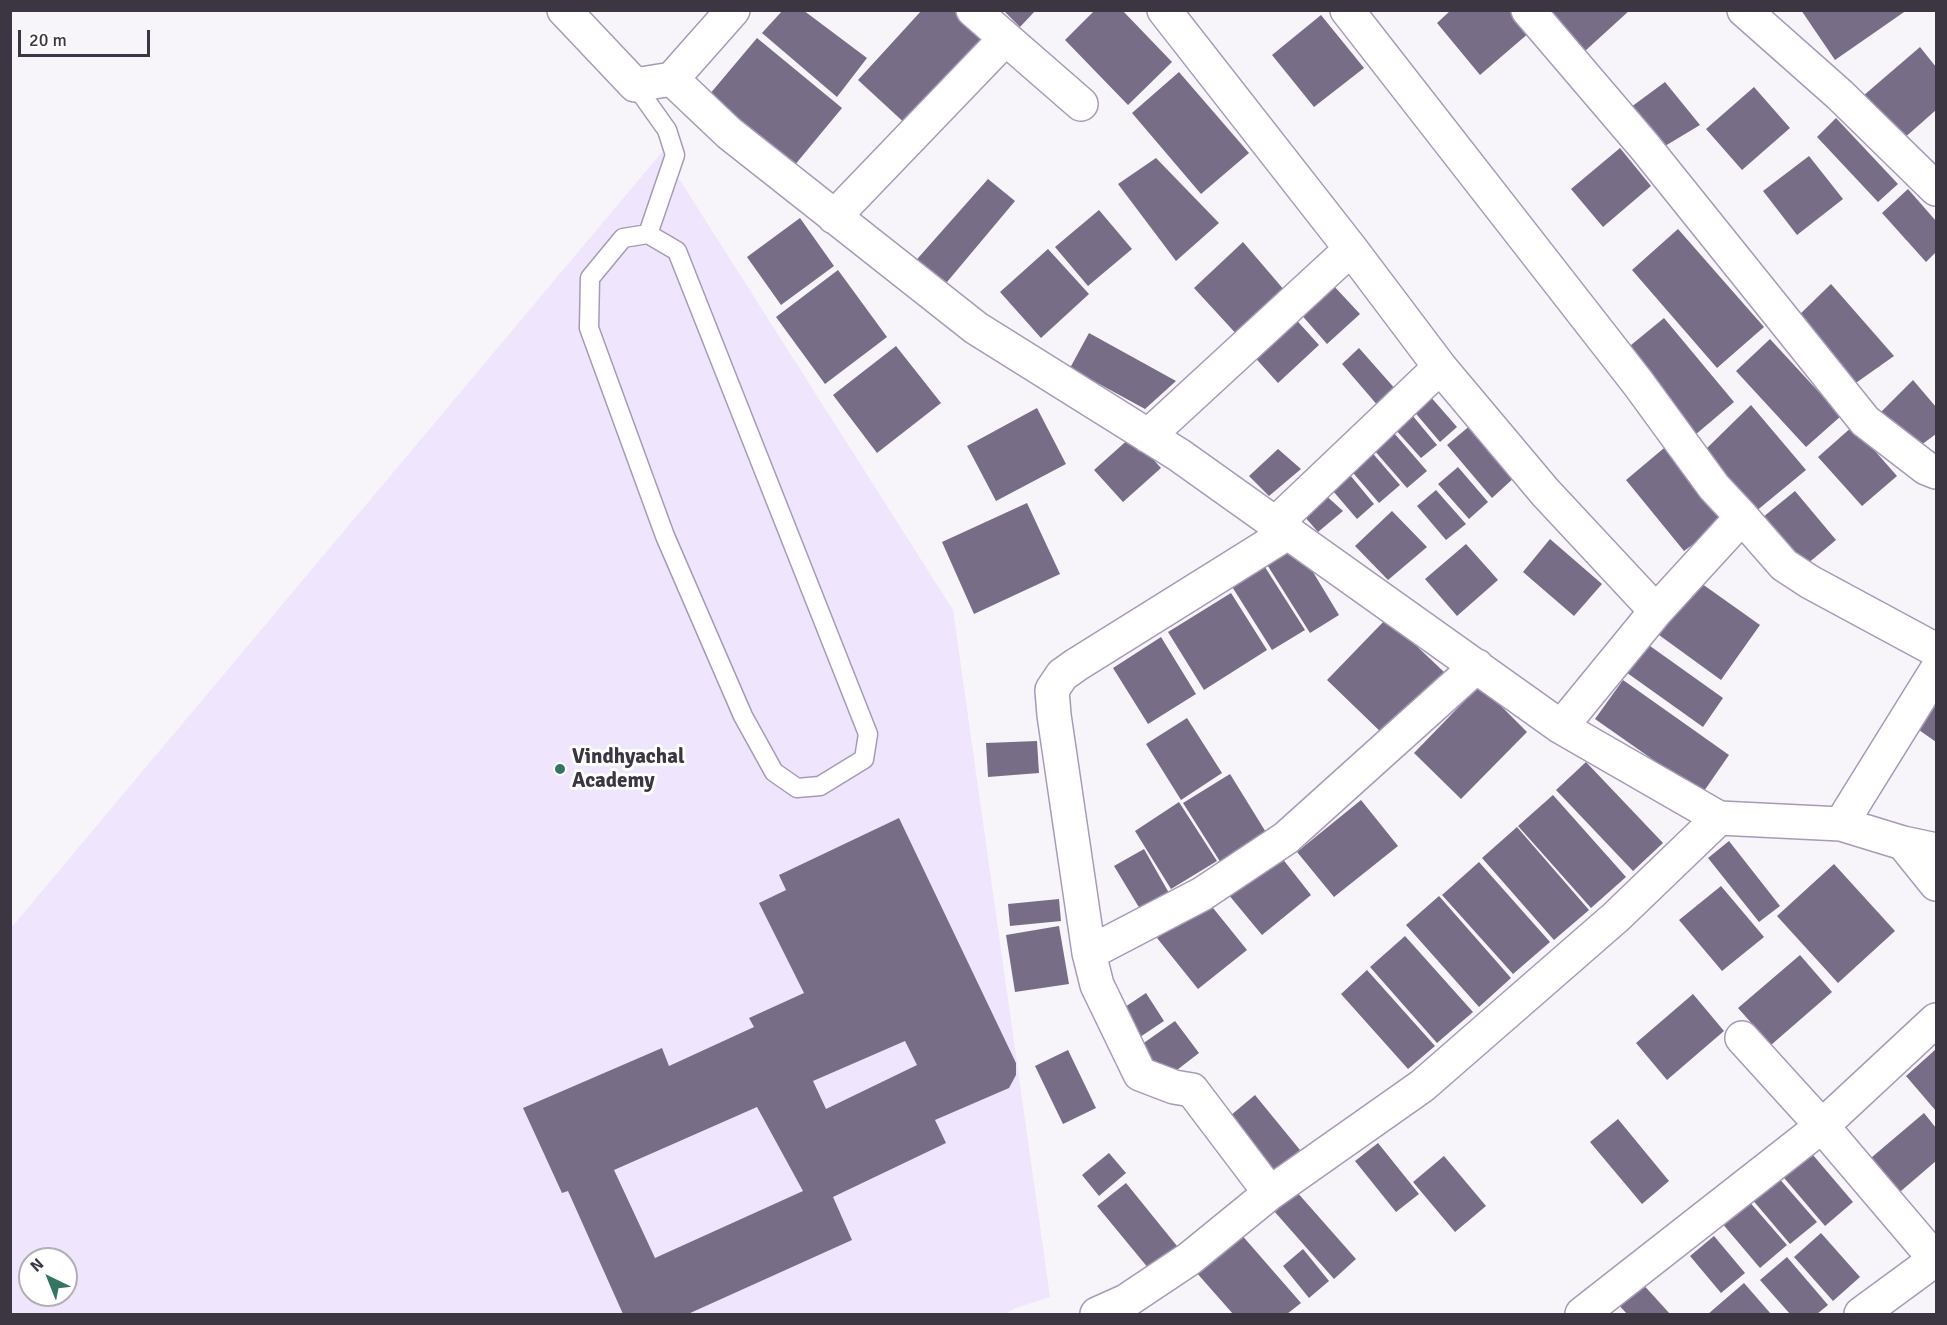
<!DOCTYPE html>
<html>
<head>
<meta charset="utf-8">
<style>
	body { margin:0 }
	#map { position:relative; width:1947px; height:1325px; overflow:hidden; background:#f7f4fa; font-family:Signika,sans-serif }
	canvas { display:block }
	.frame { position:absolute; inset:0; border:12px solid #3b3642; pointer-events:none }
	.north { position:absolute; left:18px; top:1247px; width:60px; height:60px; box-sizing:border-box; background:#fff; border:2px solid #b1afb3; border-radius:50%; rotate:317deg; font-size:16px; font-weight:700; line-height:24px; text-align:center; color:#3b3642 }
	.north::after { content:''; display:block; margin:auto; width:21px; height:27px; background:#347463; clip-path:polygon(50% 0,100% 100%,50% 72%,0 100%) }
	.scale { position:absolute; left:18px; top:30px; width:132px; height:27px; box-sizing:border-box; border:3px solid #3b3642; border-top:0; padding-left:8px; font-size:18px; line-height:21px; white-space:nowrap; color:#3b3642; -webkit-text-stroke:4px #fff; paint-order:stroke }
</style>
</head>
<body>
<div id="map">
<canvas width="1947" height="1325"></canvas>
<div class="frame"></div>
<div class="north">N</div>
<div class="scale">20 m</div>
</div>
<script>
const context = document.querySelector('canvas').getContext('2d');
context.lineJoin = 'round';
function fillPath(path, color) {
  context.fillStyle = color;
  context.fill(path, 'evenodd');
}
function strokePath(path, color, width, dash) {
  context.strokeStyle = color;
  context.lineWidth = width;
  context.lineCap = dash ? 'butt' : 'round';
  context.setLineDash(dash || []);
  context.stroke(path);
}
function drawText(font, color, halo, rows, align = 'center') {
  context.font = font + ' Signika,sans-serif';
  context.lineWidth = 6;
  context.setLineDash([]);
  context.textBaseline = 'middle';
  context.strokeStyle = halo;
  context.fillStyle = color;
  for (const [text, x, y, turn = 0] of rows) {
    context.save();
    context.translate(x, y);
    context.rotate((+turn || 0) * Math.PI / 180);
    context.textAlign = isNaN(turn) ? turn : align;
    if (halo) context.strokeText(text, 0, 0);
    context.fillText(text, 0, 0);
    context.restore();
  }
}
fillPath(new Path2D(`
	M 662,152 L 953,610 L 1050,1297 L 1016,1308 L 1005,1314 L 11,1314 L 11,928 ZM 30,1259 L 66,1259 L 66,1295 L 30,1295 Z`), '#efe5fc');
fillPath(new Path2D(`
	M 783,10 L 803,10 L 867,58 L 837,97 L 762,33 Z
	M 922,10 L 963,10 L 991,37 L 909,127 L 858,80 Z
	M 1003,10 L 1036,10 L 1020,27 Z
	M 1095,10 L 1122,10 L 1172,62 L 1128,105 L 1065,40 Z
	M 1451,10 L 1512,10 L 1530,32 L 1480,75 L 1437,23 Z
	M 1546,10 L 1630,10 L 1585,51 Z
	M 1801,10 L 1907,10 L 1835,60 Z
	M 1321,15 L 1364,68 L 1314,107 L 1272,55 Z
	M 757,38 L 842,108 L 794,166 L 709,95 Z
	M 1920,47 L 1936,67 L 1936,110 L 1902,140 L 1863,96 Z
	M 1179,72 L 1249,153 L 1201,194 L 1132,113 Z
	M 1665,82 L 1700,125 L 1660,149 L 1627,110 Z
	M 1754,87 L 1790,128 L 1742,170 L 1706,129 Z
	M 1836,118 L 1898,184 L 1878,202 L 1817,137 Z
	M 1620,148 L 1651,186 L 1603,227 L 1571,189 Z
	M 1809,156 L 1843,199 L 1797,235 L 1763,191 Z
	M 1156,158 L 1219,223 L 1176,261 L 1118,184 Z
	M 988,179 L 1015,201 L 942,288 L 911,266 Z
	M 1908,189 L 1936,221 L 1936,252 L 1926,262 L 1882,213 Z
	M 1099,210 L 1132,249 L 1088,286 L 1055,247 Z
	M 800,218 L 834,266 L 781,305 L 747,257 Z
	M 1678,229 L 1764,327 L 1717,368 L 1632,270 Z
	M 1243,242 L 1285,291 L 1240,338 L 1194,288 Z
	M 1048,249 L 1089,294 L 1041,338 L 1000,292 Z
	M 838,270 L 887,337 L 825,384 L 776,317 Z
	M 1332,284 L 1360,314 L 1327,344 L 1299,312 Z
	M 1831,284 L 1894,356 L 1853,385 L 1796,318 Z
	M 1291,314 L 1319,345 L 1278,383 L 1250,352 Z
	M 1664,318 L 1734,402 L 1695,435 L 1625,350 Z
	M 1089,333 L 1176,381 L 1145,409 L 1070,368 Z
	M 1770,339 L 1841,416 L 1806,447 L 1736,371 Z
	M 896,346 L 941,403 L 877,453 L 833,395 Z
	M 1359,348 L 1397,391 L 1379,407 L 1342,364 Z
	M 1913,380 L 1936,407 L 1936,434 L 1917,448 L 1881,412 Z
	M 1429,395 L 1457,427 L 1440,442 L 1412,409 Z
	M 1751,405 L 1806,470 L 1755,512 L 1706,449 Z
	M 1037,408 L 1066,464 L 996,501 L 967,446 Z
	M 1412,415 L 1437,445 L 1421,458 L 1395,429 Z
	M 1472,424 L 1516,476 L 1492,498 L 1447,445 Z
	M 1853,426 L 1897,476 L 1862,506 L 1818,457 Z
	M 1394,433 L 1427,471 L 1407,488 L 1374,450 Z
	M 1132,436 L 1161,468 L 1123,502 L 1094,470 Z
	M 1670,443 L 1730,517 L 1684,551 L 1626,480 Z
	M 1278,449 L 1301,469 L 1269,496 L 1249,476 Z
	M 1369,449 L 1400,485 L 1379,503 L 1348,467 Z
	M 1458,467 L 1488,502 L 1469,519 L 1438,484 Z
	M 1345,469 L 1374,504 L 1357,519 L 1327,484 Z
	M 1436,490 L 1466,524 L 1446,540 L 1417,506 Z
	M 1321,491 L 1343,511 L 1318,532 L 1298,509 Z
	M 1795,491 L 1836,540 L 1801,569 L 1757,522 Z
	M 1027,503 L 1060,574 L 974,614 L 942,542 Z
	M 1392,511 L 1427,547 L 1388,580 L 1355,546 Z
	M 1550,539 L 1602,584 L 1574,616 L 1523,572 Z
	M 1296,544 L 1339,615 L 1310,633 L 1266,563 Z
	M 1466,544 L 1498,580 L 1457,616 L 1425,579 Z
	M 1263,564 L 1305,630 L 1272,650 L 1231,585 Z
	M 1698,581 L 1760,625 L 1721,680 L 1659,635 Z
	M 1231,593 L 1267,650 L 1204,690 L 1168,632 Z
	M 1387,618 L 1444,672 L 1384,735 L 1327,680 Z
	M 1161,637 L 1196,694 L 1148,724 L 1113,668 Z
	M 1643,641 L 1723,698 L 1703,727 L 1623,670 Z
	M 1623,680 L 1729,755 L 1702,794 L 1595,719 Z
	M 1480,685 L 1527,732 L 1461,799 L 1414,753 Z
	M 1936,705 L 1936,742 L 1919,730 Z
	M 1187,718 L 1222,773 L 1181,800 L 1146,744 Z
	M 1037,741 L 1039,773 L 988,777 L 986,743 Z
	M 1586,762 L 1663,843 L 1633,871 L 1556,790 Z
	M 1230,774 L 1272,842 L 1226,871 L 1183,803 Z
	M 1553,795 L 1626,877 L 1591,908 L 1518,826 Z
	M 1361,800 L 1398,846 L 1334,897 L 1297,852 Z
	M 1179,802 L 1217,861 L 1171,889 L 1135,831 Z
	M 899,818 L 1016,1063 L 1016,1075 L 1009,1088 L 935,1120 L 946,1143 L 833,1197 L 852,1240 L 688,1314 L 623,1314 L 568,1191 L 562,1193 L 523,1108 L 662,1048 L 669,1066 L 754,1027 L 749,1018 L 804,993 L 759,903 L 786,890 L 779,875 ZM 905,1041 L 917,1065 L 826,1109 L 813,1081 ZM 757,1107 L 803,1191 L 655,1258 L 614,1170 Z
	M 1517,827 L 1589,910 L 1554,940 L 1482,858 Z
	M 1729,841 L 1780,906 L 1759,922 L 1708,858 Z
	M 1144,849 L 1169,893 L 1140,909 L 1114,866 Z
	M 1278,853 L 1311,895 L 1262,935 L 1228,894 Z
	M 1479,862 L 1550,942 L 1513,974 L 1442,895 Z
	M 1834,864 L 1895,931 L 1838,983 L 1777,916 Z
	M 1721,886 L 1764,937 L 1722,971 L 1679,920 Z
	M 1439,896 L 1511,978 L 1479,1007 L 1406,925 Z
	M 1205,898 L 1247,950 L 1198,989 L 1157,938 Z
	M 1059,899 L 1061,921 L 1010,926 L 1008,904 Z
	M 1059,926 L 1069,984 L 1015,992 L 1006,935 Z
	M 1405,936 L 1473,1012 L 1437,1043 L 1370,967 Z
	M 1800,955 L 1832,992 L 1771,1045 L 1738,1008 Z
	M 1367,970 L 1435,1046 L 1408,1069 L 1341,994 Z
	M 1146,993 L 1164,1021 L 1134,1041 L 1119,1011 Z
	M 1693,994 L 1724,1031 L 1667,1080 L 1636,1043 Z
	M 1175,1021 L 1199,1053 L 1164,1080 L 1138,1047 Z
	M 1936,1049 L 1936,1111 L 1906,1076 Z
	M 1068,1050 L 1096,1108 L 1063,1124 L 1035,1066 Z
	M 1255,1095 L 1300,1150 L 1268,1176 L 1224,1121 Z
	M 1924,1113 L 1936,1128 L 1936,1161 L 1894,1197 L 1865,1163 Z
	M 1618,1119 L 1669,1181 L 1642,1204 L 1590,1142 Z
	M 1378,1143 L 1419,1194 L 1396,1212 L 1355,1161 Z
	M 1807,1148 L 1853,1202 L 1825,1226 L 1779,1172 Z
	M 1109,1153 L 1126,1173 L 1099,1196 L 1082,1175 Z
	M 1444,1156 L 1486,1206 L 1455,1232 L 1413,1182 Z
	M 1777,1176 L 1817,1222 L 1790,1244 L 1751,1198 Z
	M 1126,1183 L 1177,1246 L 1149,1269 L 1097,1206 Z
	M 1296,1191 L 1356,1259 L 1334,1279 L 1274,1211 Z
	M 1747,1199 L 1787,1245 L 1760,1268 L 1721,1222 Z
	M 1240,1233 L 1301,1303 L 1287,1314 L 1233,1314 L 1196,1272 Z
	M 1821,1233 L 1860,1277 L 1833,1301 L 1794,1257 Z
	M 1714,1236 L 1745,1273 L 1721,1293 L 1690,1256 Z
	M 1303,1249 L 1329,1281 L 1309,1298 L 1283,1266 Z
	M 1787,1257 L 1828,1305 L 1817,1314 L 1790,1314 L 1760,1280 Z
	M 1640,1281 L 1670,1314 L 1627,1314 L 1616,1302 Z
	M 1744,1283 L 1771,1314 L 1708,1314 Z`), '#786d87');
const lane = new Path2D(`
	M 635,85 L 667,130 L 675,155 L 648,234
	M 648,234 L 677,251 L 868,734 L 864,759 L 820,786 L 797,788 L 774,772 L 743,716 L 665,536 L 589,328 L 590,278 L 623,238 Z`);
const street = new Path2D(`
	M 564,10 L 635,85 L 672,79 L 729,133 L 976,328 L 1179,455 L 1561,727 L 1719,818 L 1841,824 L 1903,843 L 1936,850
	M 973,10 L 1081,104
	M 1164,10 L 1351,249 L 1440,367 L 1545,492 L 1656,611
	M 1347,10 L 1638,383 L 1714,487 L 1742,517 L 1656,611 L 1561,727
	M 1528,10 L 1645,147 L 1865,421 L 1926,468 L 1936,472
	M 1744,10 L 1840,95 L 1936,189
	M 672,79 L 733,10
	M 834,217 L 1005,39
	M 1148,436 L 1351,249
	M 1742,517 L 1784,565 L 1810,582 L 1936,650
	M 1276,523 L 1440,367
	M 1841,824 L 1936,671
	M 1903,843 L 1936,884
	M 1089,953 L 1202,894 L 1286,838 L 1477,666
	M 1742,1038 L 1822,1126 L 1936,1260
	M 1270,1193 L 1192,1090 L 1174,1087 L 1140,1074 L 1097,985 L 1089,953 L 1054,715 L 1052,690 L 1062,675 L 1076,665 L 1289,532
	M 1097,1314 L 1126,1301 L 1189,1259 L 1270,1193 L 1422,1086 L 1616,917 L 1719,818
	M 1582,1314 L 1822,1126 L 1936,1020
	M 1861,1314 L 1936,1259`);
strokePath(lane, '#a69ab7', 21);
strokePath(street, '#a69ab7', 36);
strokePath(lane, '#fff', 18);
strokePath(street, '#fff', 33);
for (const [x, y, r, color] of [
	[560,769,6,"#347463"]
]) {
  const dot = new Path2D();
  dot.arc(x, y, r, 0, 2 * Math.PI);
  context.fillStyle = color;
  context.fill(dot);
  strokePath(dot, '#fff', 2);
}
drawText('bold 21px', '#3b3642', '#fff', [
	["Vindhyachal",572,757],
	["Academy",572,781]
], 'left');
</script>
</body>
</html>
